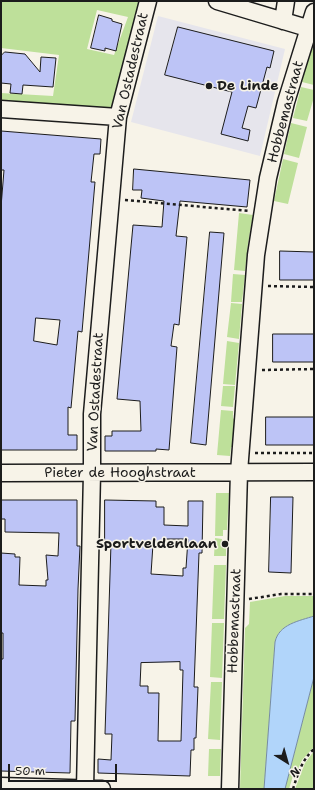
<!DOCTYPE html>
<html>
<head>
<meta charset="utf-8">
<style>
	body { margin:0 }
	#map { position:relative; width:315px; height:790px; overflow:hidden; background:#f7f3e8; font-family:"Shantell Sans",sans-serif }
	canvas { display:block }
	.frame { position:absolute; inset:0; border:2px solid #1c1c1c; pointer-events:none }
	.north { position:absolute; left:267px; top:742px; width:40px; height:40px; -webkit-text-stroke:3px #f7f3e8; paint-order:stroke; rotate:143deg; font-size:11px; font-weight:700; line-height:16px; text-align:center; color:#1c1c1c }
	.north::after { content:''; display:block; margin:auto; width:14px; height:18px; background:#1c1c1c; clip-path:polygon(50% 0,100% 100%,50% 72%,0 100%) }
	.scale { position:absolute; left:8px; top:764px; width:109px; height:18px; box-sizing:border-box; border:2px solid #1c1c1c; border-top:0; padding-left:5px; font-size:12px; line-height:14px; white-space:nowrap; color:#1c1c1c; -webkit-text-stroke:3px #f7f3e8; paint-order:stroke }
</style>
</head>
<body>
<div id="map">
<canvas width="315" height="790"></canvas>
<div class="frame"></div>
<div class="north">N</div>
<div class="scale">50 m</div>
</div>
<script>
const context = document.querySelector('canvas').getContext('2d');
context.lineJoin = 'round';
function fillPath(path, color) {
  context.fillStyle = color;
  context.fill(path, 'evenodd');
}
function strokePath(path, color, width, dash) {
  context.strokeStyle = color;
  context.lineWidth = width;
  context.lineCap = dash ? 'butt' : 'round';
  context.setLineDash(dash || []);
  context.stroke(path);
}
function drawText(font, color, halo, rows, align = 'center') {
  context.font = font + ' "Shantell Sans",sans-serif';
  context.lineWidth = 3;
  context.setLineDash([]);
  context.textBaseline = 'middle';
  context.strokeStyle = halo;
  context.fillStyle = color;
  for (const [text, x, y, turn = 0] of rows) {
    context.save();
    context.translate(x, y);
    context.rotate((+turn || 0) * Math.PI / 180);
    context.textAlign = isNaN(turn) ? turn : align;
    if (halo) context.strokeText(text, 0, 0);
    context.fillText(text, 0, 0);
    context.restore();
  }
}
fillPath(new Path2D(`
	M 158,16 L 285,49 L 260,156 L 131,122 Z`), '#e6e5ec');
fillPath(new Path2D(`
	M 1,1 L 141,1 L 115,104 L 111,108 L 105,110 L 1,102 L 1,93 L 53,96 L 59,55 L 1,48 ZM 97,10 L 128,17 L 114,55 L 87,49 Z
	M 311,48 L 314,49 L 314,85 L 302,82 Z
	M 301,87 L 314,90 L 314,97 L 307,121 L 293,118 Z
	M 291,123 L 307,127 L 299,158 L 284,154 Z
	M 283,159 L 298,163 L 288,204 L 274,201 Z
	M 239,213 L 253,215 L 248,244 L 245,271 L 234,270 Z
	M 233,274 L 245,275 L 242,302 L 231,302 Z
	M 231,303 L 242,304 L 239,339 L 227,337 Z
	M 227,341 L 239,343 L 235,385 L 223,384 Z
	M 223,386 L 235,386 L 233,407 L 221,406 Z
	M 221,410 L 233,411 L 233,418 L 237,423 L 235,447 L 231,447 L 230,456 L 217,455 Z
	M 216,493 L 229,493 L 227,530 L 223,530 L 223,536 L 215,536 Z
	M 215,538 L 222,539 L 221,547 L 226,547 L 226,556 L 214,556 Z
	M 214,565 L 226,565 L 224,619 L 212,619 Z
	M 285,596 L 314,596 L 314,616 C 299,621 279,624 275,642 L 264,789 L 240,789 L 245,628 L 249,624 L 250,602 Z
	M 212,623 L 224,623 L 222,678 L 210,677 Z
	M 314,677 L 314,747 L 302,760 L 295,776 L 293,776 L 289,789 L 285,789 Z
	M 211,682 L 222,682 L 220,740 L 208,739 Z
	M 209,749 L 221,749 L 220,776 L 208,776 Z
	M 314,751 L 314,789 L 295,789 L 305,763 Z`), '#bee09a');
const water = new Path2D(`
	M 314,616 L 314,677 L 285,789 L 264,789 L 275,642 C 279,624 299,621 314,616 Z`);
fillPath(water, '#b1d5fa');
strokePath(water, '#758ba1', 1);
const building = new Path2D(`
	M 99,15 L 112,19 L 112,21 L 122,24 L 116,51 L 105,48 L 105,51 L 91,48 Z
	M 178,27 L 274,51 L 270,68 L 267,67 L 256,108 L 248,106 L 242,128 L 250,130 L 248,141 L 221,134 L 232,92 L 165,75 Z
	M 5,52 L 25,54 L 40,72 L 41,57 L 56,58 L 53,87 L 23,85 L 22,94 L 10,93 L 11,84 L 1,83 L 1,56 Z
	M 1,131 L 101,139 L 100,154 L 94,154 L 91,182 L 95,182 L 82,332 L 78,331 L 71,408 L 68,407 L 68,435 L 77,435 L 77,450 L 1,450 L 1,207 L 4,170 L 1,170 ZM 36,318 L 60,320 L 57,345 L 34,341 Z
	M 134,169 L 250,180 L 247,207 L 180,201 L 176,236 L 187,237 L 179,325 L 174,324 L 171,346 L 177,347 L 169,450 L 156,449 L 156,451 L 105,451 L 105,436 L 112,436 L 112,431 L 141,431 L 140,401 L 117,399 L 133,225 L 162,227 L 164,201 L 141,198 L 142,190 L 133,190 Z
	M 210,232 L 224,233 L 206,445 L 191,443 Z
	M 280,251 L 314,252 L 314,280 L 280,280 Z
	M 273,334 L 314,334 L 314,362 L 273,362 Z
	M 266,417 L 314,417 L 314,445 L 266,445 Z
	M 271,497 L 293,497 L 291,573 L 269,572 Z
	M 1,500 L 77,500 L 77,546 L 80,546 L 78,589 L 75,721 L 71,721 L 70,773 L 1,771 L 1,659 L 3,659 L 3,633 L 1,633 L 1,553 L 15,554 L 15,557 L 20,557 L 19,585 L 46,586 L 46,580 L 48,580 L 46,555 L 58,556 L 59,533 L 5,532 L 5,519 L 1,519 Z
	M 105,500 L 156,501 L 156,507 L 164,507 L 164,525 L 188,526 L 188,501 L 203,501 L 202,553 L 199,553 L 194,687 L 198,687 L 196,738 L 194,738 L 194,750 L 191,750 L 190,776 L 98,773 L 98,759 L 111,760 L 112,734 L 105,734 L 111,543 L 105,543 ZM 163,539 L 188,539 L 186,568 L 183,568 L 183,576 L 151,574 L 153,544 L 163,545 ZM 180,662 L 180,670 L 183,670 L 181,741 L 158,741 L 159,693 L 148,693 L 148,686 L 140,686 L 141,663 Z`);
fillPath(building, '#bdc4f6');
strokePath(building, '#1c1c1c', 1);
const street = new Path2D(`
	M 217,1 L 314,30
	M 283,21 L 286,1
	M 1,109 L 118,117
	M 1,473 L 314,472
	M 1,786 L 102,789
	M 85,788 L 92,473 L 92,414 L 118,117 L 148,1
	M 230,789 L 239,472 L 256,255 L 268,178 L 286,102 L 314,12`);
strokePath(street, '#1c1c1c', 19);
strokePath(new Path2D(`
	M 125,200 L 249,211
	M 268,286 L 314,287
	M 262,370 L 314,369
	M 255,453 L 314,453
	M 249,599 L 281,594 L 314,594
	M 293,789 C 298,773 302,760 314,749`), '#1c1c1c', 2.5, [3, 3]);
strokePath(street, '#f7f3e8', 16);
for (const [x, y, r, color] of [
	[209,86,4,"#1c1c1c"],
	[225,544,4,"#1c1c1c"]
]) {
  const dot = new Path2D();
  dot.arc(x, y, r, 0, 2 * Math.PI);
  context.fillStyle = color;
  context.fill(dot);
  strokePath(dot, '#f7f3e8', 1.5);
}
drawText('14px', '#1c1c1c', '#f7f3e8', [
	["Van Ostadestraat",131,71,-77],
	["Hobbemastraat",286,112,-75],
	["Van Ostadestraat",96,392,-87],
	["Pieter de Hooghstraat",120,473],
	["Hobbemastraat",235,621,-88]
]);
drawText('bold 14px', '#1c1c1c', '#f7f3e8', [
	["De Linde",217,86],
	["Sportveldenlaan",217,544,"right"]
], 'left');
</script>
</body>
</html>
